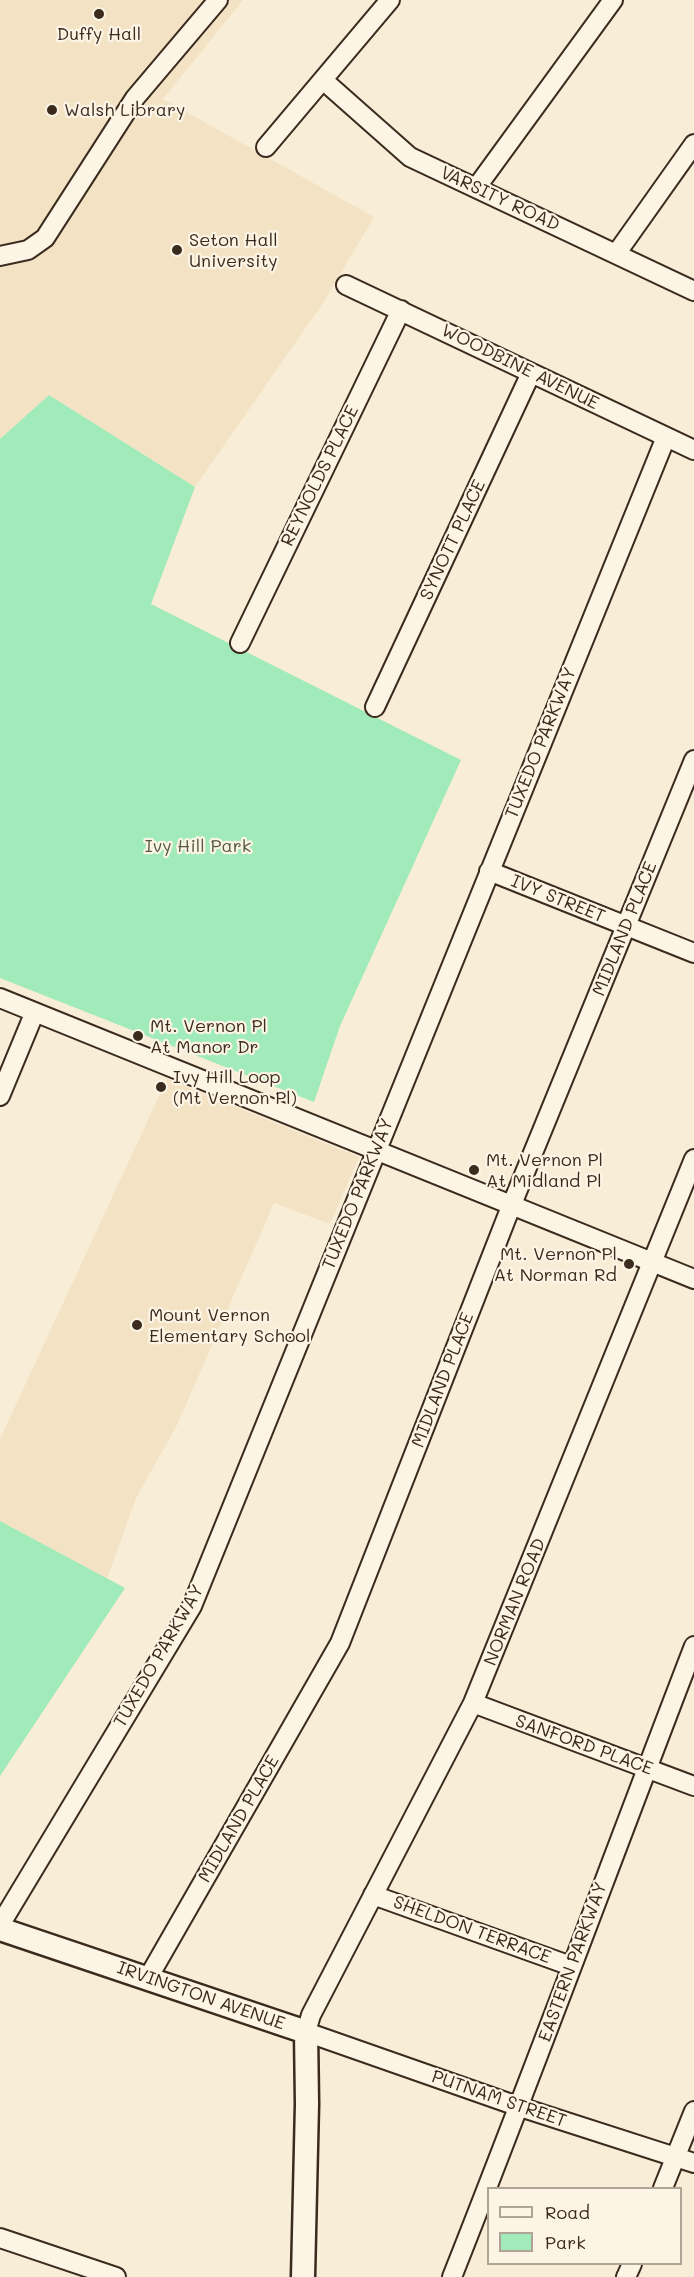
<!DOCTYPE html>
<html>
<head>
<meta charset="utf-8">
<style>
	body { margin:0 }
	#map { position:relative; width:694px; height:2277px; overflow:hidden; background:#f8edd6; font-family:Mali,sans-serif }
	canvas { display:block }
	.legend { position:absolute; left:487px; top:2187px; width:195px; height:78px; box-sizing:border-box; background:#fcf5e5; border:2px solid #afa495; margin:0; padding:8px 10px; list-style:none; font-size:18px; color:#3b2a1e }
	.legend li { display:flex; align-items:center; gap:12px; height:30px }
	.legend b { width:30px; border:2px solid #afa495 }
</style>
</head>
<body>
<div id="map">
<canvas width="694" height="2277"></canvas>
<ul class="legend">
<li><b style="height:8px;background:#fcf5e5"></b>Road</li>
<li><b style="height:16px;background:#a1eab9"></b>Park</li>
</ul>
</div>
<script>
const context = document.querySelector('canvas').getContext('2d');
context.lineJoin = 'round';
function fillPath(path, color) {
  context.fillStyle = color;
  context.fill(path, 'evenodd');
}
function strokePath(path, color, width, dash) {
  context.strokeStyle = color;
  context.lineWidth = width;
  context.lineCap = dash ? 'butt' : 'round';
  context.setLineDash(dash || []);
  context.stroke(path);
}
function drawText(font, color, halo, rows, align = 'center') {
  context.font = font + ' Mali,sans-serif';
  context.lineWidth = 4.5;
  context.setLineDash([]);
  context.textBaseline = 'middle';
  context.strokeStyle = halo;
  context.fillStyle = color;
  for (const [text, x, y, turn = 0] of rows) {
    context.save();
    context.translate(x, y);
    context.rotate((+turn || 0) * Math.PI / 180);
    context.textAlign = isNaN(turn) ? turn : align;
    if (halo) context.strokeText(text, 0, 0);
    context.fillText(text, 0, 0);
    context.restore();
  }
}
fillPath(new Path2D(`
	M 0,0 L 243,0 L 163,99 L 374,217 L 323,303 L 195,487 L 49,395 L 0,439 Z
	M 167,1079 L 359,1157 L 330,1224 L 274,1203 L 177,1425 L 136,1498 L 107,1579 L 0,1521 L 0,1439 Z`), '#f3e3c4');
fillPath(new Path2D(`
	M 49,395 L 195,487 L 151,604 L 461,760 L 340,1026 L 314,1102 L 0,978 L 0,439 Z
	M 0,1521 L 125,1588 L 0,1776 Z`), '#a1eab9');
const minor = new Path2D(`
	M 323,80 L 410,157 L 694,291
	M 266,147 L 390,0
	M 476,188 L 613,0
	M 616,254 L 694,144
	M 0,256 L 28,250 L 45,238 L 135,98 L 218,0
	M 346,285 L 694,450
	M 240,643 L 401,310
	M 375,707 L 531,373
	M 489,871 L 694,953
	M 0,998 L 694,1279
	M 0,1096 L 34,1014
	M 694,1159 L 473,1703 L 311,2015 L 306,2032 L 520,2107 L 694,2163
	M 473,1703 L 694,1786
	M 373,1895 L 571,1966
	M 0,1925 L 192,1606 L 666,437
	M 148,1978 L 340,1643 L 510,1209 L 694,760
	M 663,2188 L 694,2111
	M 0,2238 L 116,2277
	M 452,2277 C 535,2068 613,1856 694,1646
	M 626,2277 L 632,2264`);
const major = new Path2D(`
	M 0,1929 L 306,2032 L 307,2104 L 303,2277`);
strokePath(minor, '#3b2a1e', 22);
strokePath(major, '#3b2a1e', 27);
strokePath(minor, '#fcf5e5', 18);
strokePath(major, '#fcf5e5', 22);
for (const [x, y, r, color] of [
	[99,14,6,"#3b2a1e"],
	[52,110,6,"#3b2a1e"],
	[177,250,6,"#3b2a1e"],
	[138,1036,6,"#3b2a1e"],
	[161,1087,6,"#3b2a1e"],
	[474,1170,6,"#3b2a1e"],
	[629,1264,6,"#3b2a1e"],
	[137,1325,6,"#3b2a1e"]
]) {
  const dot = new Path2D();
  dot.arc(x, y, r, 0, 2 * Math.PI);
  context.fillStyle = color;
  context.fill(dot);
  strokePath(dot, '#fcf5e5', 2);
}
drawText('18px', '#3b2a1e', '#fcf5e5', [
	["Duffy Hall",99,34,"center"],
	["Walsh Library",64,110],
	["Seton Hall",189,240],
	["University",189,261],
	["Mt. Vernon Pl",150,1026],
	["At Manor Dr",150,1047],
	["Ivy Hill Loop",173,1077],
	["(Mt Vernon Pl)",173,1098],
	["Mt. Vernon Pl",486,1160],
	["At Midland Pl",486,1181],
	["Mt. Vernon Pl",617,1254,"right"],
	["At Norman Rd",617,1275,"right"],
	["Mount Vernon",149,1315],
	["Elementary School",149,1336]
], 'left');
drawText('18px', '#3b2a1e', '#fcf5e5', [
	["VARSITY ROAD",500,199,25],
	["WOODBINE AVENUE",520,367,26],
	["REYNOLDS PLACE",320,476,-64],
	["SYNOTT PLACE",453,540,-65],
	["TUXEDO PARKWAY",541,743,-68],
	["IVY STREET",558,899,22],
	["MIDLAND PLACE",625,929,-68],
	["TUXEDO PARKWAY",358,1194,-68],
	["MIDLAND PLACE",443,1380,-69],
	["NORMAN ROAD",515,1602,-68],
	["TUXEDO PARKWAY",159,1656,-60],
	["SANFORD PLACE",584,1745,20],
	["MIDLAND PLACE",239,1819,-60],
	["SHELDON TERRACE",472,1930,20],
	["EASTERN PARKWAY",573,1962,-70],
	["IRVINGTON AVENUE",201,1996,19],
	["PUTNAM STREET",499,2099,19]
]);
drawText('18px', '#545a45', '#fcf5e5', [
	["Ivy Hill Park",198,846]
]);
</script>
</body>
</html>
